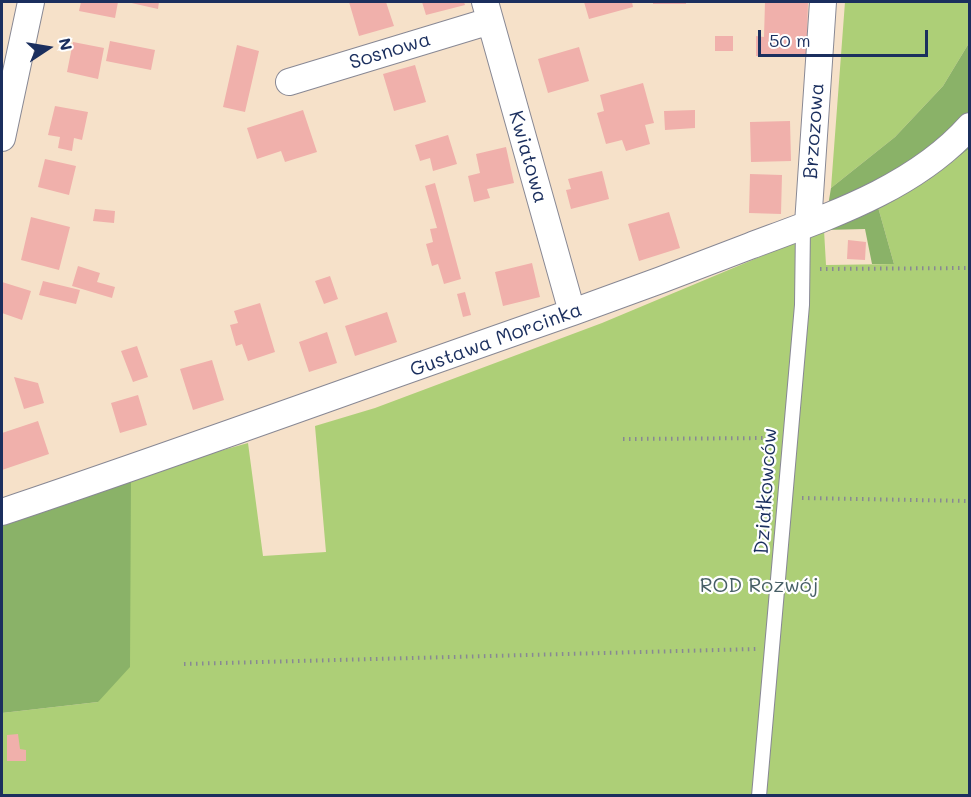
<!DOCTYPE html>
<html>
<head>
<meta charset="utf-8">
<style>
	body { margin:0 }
	#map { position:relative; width:971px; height:797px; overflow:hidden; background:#f6e1c9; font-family:Mali,sans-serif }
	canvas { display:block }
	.frame { position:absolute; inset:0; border:3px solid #1b2f5e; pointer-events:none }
	.north { position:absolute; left:18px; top:18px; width:60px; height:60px; -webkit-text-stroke:4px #fff; paint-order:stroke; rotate:78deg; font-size:16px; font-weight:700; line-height:24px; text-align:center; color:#1b2f5e }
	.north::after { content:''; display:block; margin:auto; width:21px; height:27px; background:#1b2f5e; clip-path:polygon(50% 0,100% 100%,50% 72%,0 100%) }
	.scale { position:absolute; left:758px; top:30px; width:170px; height:27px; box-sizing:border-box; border:3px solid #1b2f5e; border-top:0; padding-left:8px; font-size:18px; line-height:21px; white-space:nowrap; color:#1b2f5e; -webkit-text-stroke:4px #fff; paint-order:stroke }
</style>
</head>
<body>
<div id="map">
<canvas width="971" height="797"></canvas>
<div class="frame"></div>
<div class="north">N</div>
<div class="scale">50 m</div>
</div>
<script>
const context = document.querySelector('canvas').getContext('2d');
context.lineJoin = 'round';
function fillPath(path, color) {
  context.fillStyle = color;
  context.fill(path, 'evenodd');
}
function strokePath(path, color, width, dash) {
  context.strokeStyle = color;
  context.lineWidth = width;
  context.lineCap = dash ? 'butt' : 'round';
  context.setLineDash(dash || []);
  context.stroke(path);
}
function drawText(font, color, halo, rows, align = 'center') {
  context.font = font + ' Mali,sans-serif';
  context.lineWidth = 4.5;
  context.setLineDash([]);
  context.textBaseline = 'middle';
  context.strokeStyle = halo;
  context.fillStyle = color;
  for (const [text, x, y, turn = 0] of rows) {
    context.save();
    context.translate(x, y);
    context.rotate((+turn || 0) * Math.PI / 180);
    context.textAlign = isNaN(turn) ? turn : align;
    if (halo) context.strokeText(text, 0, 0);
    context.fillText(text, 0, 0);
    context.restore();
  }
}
fillPath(new Path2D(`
	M 845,2 L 969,2 L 969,43 L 943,86 L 895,137 L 831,188 Z
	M 969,149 L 969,795 L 2,795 L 2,713 L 98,702 L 131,476 L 248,443 L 263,556 L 326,552 L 315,426 L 375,408 L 602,323 L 824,230 L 826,265 L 894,264 L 878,207 L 929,180 Z`), '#adcf77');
fillPath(new Path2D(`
	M 969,43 L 969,149 L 929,180 L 878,207 L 894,264 L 872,264 L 865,229 L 824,230 L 831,188 L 895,137 L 943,86 Z
	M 131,476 L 130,667 L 98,702 L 2,713 L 2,516 Z`), '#8ab268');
fillPath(new Path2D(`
	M 81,2 L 118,2 L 115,18 L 79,11 Z
	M 127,2 L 159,2 L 158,9 Z
	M 349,2 L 386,2 L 394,26 L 359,36 Z
	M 422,2 L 464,2 L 465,5 L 426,15 Z
	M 584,2 L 632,2 L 633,7 L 589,19 Z
	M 653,2 L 686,2 L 686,4 L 653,4 Z
	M 765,2 L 808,2 L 807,38 L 813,38 L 812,57 L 756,56 L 756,36 L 764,37 Z
	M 715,36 L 733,36 L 733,51 L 715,51 Z
	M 110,41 L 155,50 L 151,70 L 106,61 Z
	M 73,42 L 104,48 L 98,79 L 67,72 Z
	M 237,45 L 259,51 L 245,112 L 223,107 Z
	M 579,47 L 589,81 L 548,93 L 538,59 Z
	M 415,65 L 426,102 L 394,111 L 383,74 Z
	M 643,83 L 654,123 L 645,125 L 650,144 L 626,151 L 622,140 L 606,144 L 597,113 L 604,111 L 600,95 Z
	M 55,106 L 88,112 L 82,140 L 74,138 L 72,151 L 58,148 L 60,137 L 48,135 Z
	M 303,110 L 317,152 L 285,162 L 281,151 L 257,159 L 247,128 Z
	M 695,110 L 695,128 L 665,130 L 664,111 Z
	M 790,121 L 791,161 L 751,162 L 750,122 Z
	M 448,135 L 457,164 L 433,171 L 430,158 L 420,161 L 415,145 Z
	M 506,147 L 514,183 L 487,189 L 490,198 L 474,202 L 468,176 L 480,173 L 476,154 Z
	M 45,159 L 76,166 L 69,195 L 38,187 Z
	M 602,171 L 609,199 L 571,209 L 566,190 L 571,189 L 568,179 Z
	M 750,174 L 782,175 L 781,214 L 749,213 Z
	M 435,183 L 461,279 L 444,284 L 438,264 L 432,266 L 426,244 L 433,242 L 430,229 L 437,228 L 425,186 Z
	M 95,209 L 115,211 L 114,223 L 93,221 Z
	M 669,212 L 680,248 L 639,261 L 628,224 Z
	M 31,217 L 70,227 L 59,270 L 21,260 Z
	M 848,240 L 866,242 L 865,260 L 847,259 Z
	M 532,263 L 540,297 L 503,306 L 495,272 Z
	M 78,266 L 100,273 L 97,282 L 115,287 L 112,298 L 72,286 Z
	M 330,276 L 338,299 L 324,304 L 315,281 Z
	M 43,281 L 80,290 L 76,304 L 39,295 Z
	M 2,282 L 31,291 L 22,320 L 2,313 Z
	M 465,292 L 471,315 L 463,317 L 457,294 Z
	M 260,303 L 275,352 L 248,361 L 242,344 L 236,346 L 230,325 L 238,323 L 234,311 Z
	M 387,312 L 397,342 L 355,356 L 345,326 Z
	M 327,332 L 337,363 L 309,372 L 299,342 Z
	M 137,346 L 148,377 L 133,382 L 121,351 Z
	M 212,360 L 224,400 L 193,410 L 180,369 Z
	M 14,377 L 38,383 L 44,403 L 24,409 Z
	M 138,395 L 147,425 L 120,433 L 111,403 Z
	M 38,421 L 49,454 L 2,470 L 2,433 Z
	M 18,734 L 20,749 L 26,750 L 26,761 L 7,761 L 7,735 Z`), '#f0b0ab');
const lane = new Path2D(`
	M 759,796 L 802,305 L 803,226`);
const street = new Path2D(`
	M 485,2 L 572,312
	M 289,82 L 490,21
	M 2,138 L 31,2
	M 808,224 L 823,2
	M 2,512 C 193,448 382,378 573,312 C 632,291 691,269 750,246 C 827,217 914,189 970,126`);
strokePath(lane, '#888894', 16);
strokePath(street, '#888894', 28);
strokePath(new Path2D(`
	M 820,269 L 970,268
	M 623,439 L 773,438
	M 802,498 L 970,501
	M 184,664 L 756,649`), '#888894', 4, [1.5, 4.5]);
strokePath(lane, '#fff', 14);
strokePath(street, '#fff', 26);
drawText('20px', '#1b2f5e', '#fff', [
	["Sosnowa",390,51,-17],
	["Brzozowa",814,131,-86],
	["Kwiatowa",528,157,74],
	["Gustawa Morcinka",496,340,-20],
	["Działkowców",766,491,-86]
]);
drawText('20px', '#475f66', '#fff', [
	["ROD Rozwój",759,586]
]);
</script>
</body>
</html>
